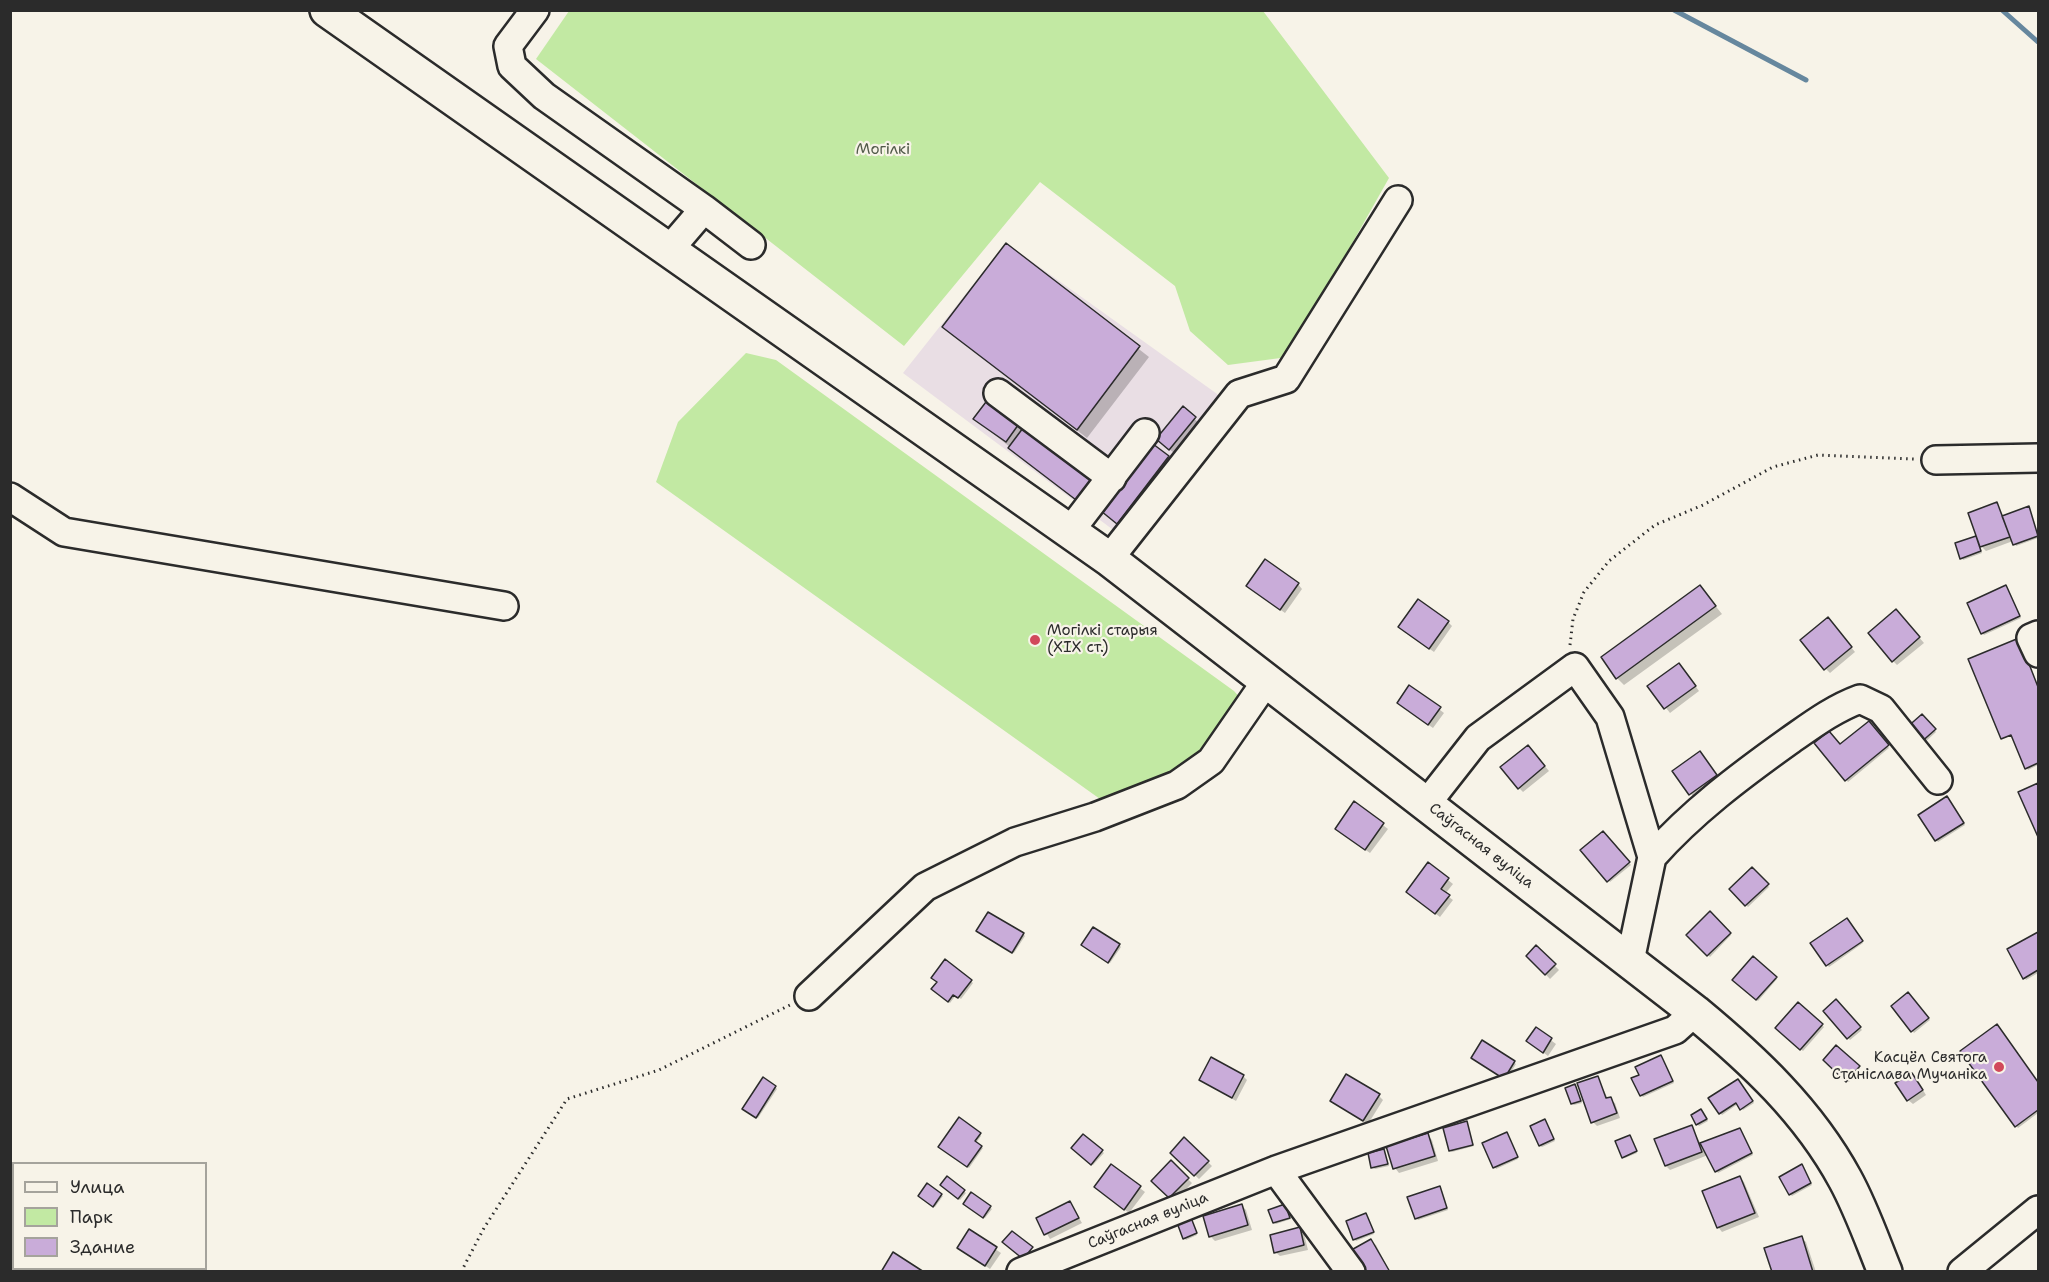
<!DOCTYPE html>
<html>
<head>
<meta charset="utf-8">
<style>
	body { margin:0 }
	#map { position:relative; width:2049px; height:1282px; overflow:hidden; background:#f7f3e8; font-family:"Shantell Sans",sans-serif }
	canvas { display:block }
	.frame { position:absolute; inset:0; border:12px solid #2b2b2b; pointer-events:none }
	.legend { position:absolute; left:12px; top:1162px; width:195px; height:108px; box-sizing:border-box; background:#f7f3e8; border:2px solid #a5a39c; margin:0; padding:8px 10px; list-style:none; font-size:18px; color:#2b2b2b }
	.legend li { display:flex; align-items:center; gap:12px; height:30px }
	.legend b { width:30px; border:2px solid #a5a39c }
</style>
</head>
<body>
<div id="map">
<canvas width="2049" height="1282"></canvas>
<div class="frame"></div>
<ul class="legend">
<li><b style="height:8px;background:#f7f3e8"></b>Улица</li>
<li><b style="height:16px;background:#c2e9a3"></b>Парк</li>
<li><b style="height:16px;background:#c9acd9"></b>Здание</li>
</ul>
</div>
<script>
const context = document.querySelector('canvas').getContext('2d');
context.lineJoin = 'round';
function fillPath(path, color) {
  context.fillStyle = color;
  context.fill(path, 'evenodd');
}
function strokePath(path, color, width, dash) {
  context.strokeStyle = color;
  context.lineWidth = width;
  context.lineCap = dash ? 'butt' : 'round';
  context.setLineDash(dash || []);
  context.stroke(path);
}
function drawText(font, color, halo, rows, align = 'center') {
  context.font = font + ' "Shantell Sans",sans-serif';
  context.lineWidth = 4.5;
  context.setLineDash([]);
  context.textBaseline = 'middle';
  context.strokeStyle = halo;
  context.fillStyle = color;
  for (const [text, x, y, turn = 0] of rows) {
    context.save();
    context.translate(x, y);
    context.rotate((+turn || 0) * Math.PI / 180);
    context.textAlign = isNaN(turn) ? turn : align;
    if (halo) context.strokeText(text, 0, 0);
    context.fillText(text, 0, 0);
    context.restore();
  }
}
fillPath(new Path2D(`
	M 1006,243 L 1220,396 L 1116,532 L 903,373 Z`), '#e9dee4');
fillPath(new Path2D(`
	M 569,11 L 1263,11 L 1389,178 L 1288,357 L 1228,365 L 1190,331 L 1175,286 L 1040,182 L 904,346 L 536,59 Z
	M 746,353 L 776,360 L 1234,691 L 1243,701 L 1200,760 L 1107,804 L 656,482 L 678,422 Z`), '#c2e9a3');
fillPath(new Path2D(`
	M 1007,246 L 1149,357 L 1087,438 L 944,327 Z
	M 1183,409 L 1199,423 L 1174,453 L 1162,443 Z
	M 1020,422 L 1087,509 L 980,423 Z
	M 1168,457 L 1175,464 L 1125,530 L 1103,511 Z
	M 1997,504 L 2004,517 L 2029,508 L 2038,538 L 2016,546 L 2013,541 L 1986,551 L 1979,544 L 1982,553 L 1963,560 L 1956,544 L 1978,536 Z
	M 1298,584 L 1302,589 L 1285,613 L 1252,590 Z
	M 2006,586 L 2021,618 L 1984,635 L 1982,633 Z
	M 1700,587 L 1722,614 L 1624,685 L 1617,678 Z
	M 1900,615 L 1924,643 L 1897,665 L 1893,661 Z
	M 1448,622 L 1452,626 L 1434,652 L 1404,631 Z
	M 1832,624 L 1855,652 L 1830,673 L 1826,669 Z
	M 2020,641 L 2038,687 L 2038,765 L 2028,770 L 2013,736 L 2002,738 Z
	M 1683,669 L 1699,691 L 1670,713 L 1649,686 Z
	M 1410,687 L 1444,713 L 1433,728 L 1403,707 Z
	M 1922,716 L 1936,732 L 1922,745 Z
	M 1869,723 L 1889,748 L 1848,782 L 1816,743 L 1840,746 Z
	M 1532,751 L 1549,771 L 1523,792 L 1519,788 Z
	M 1704,757 L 1720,780 L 1695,799 L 1674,772 Z
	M 2038,784 L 2038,833 L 2020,793 Z
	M 1948,800 L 1965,825 L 1938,842 L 1920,815 Z
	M 1354,803 L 1388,829 L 1370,853 L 1341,833 Z
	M 1603,833 L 1631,865 L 1610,882 L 1582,851 Z
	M 1428,864 L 1453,884 L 1445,894 L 1453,900 L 1440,917 L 1412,896 Z
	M 1752,869 L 1769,887 L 1748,907 L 1731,889 Z
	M 1710,913 L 1731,935 L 1710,957 L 1688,935 Z
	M 1848,921 L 1863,943 L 1829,967 L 1812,944 Z
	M 980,933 L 1023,934 L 1025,936 L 1014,953 Z
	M 2038,934 L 2038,973 L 2026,980 L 2009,950 Z
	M 1119,945 L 1121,947 L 1110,963 L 1085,946 Z
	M 1536,947 L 1559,970 L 1550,979 L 1528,956 Z
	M 1753,958 L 1777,979 L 1758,1001 L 1734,980 Z
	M 946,961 L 973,983 L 961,999 L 956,995 L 950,1003 L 933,989 L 939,982 Z
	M 1908,994 L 1930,1020 L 1914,1033 L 1893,1006 Z
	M 1836,1001 L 1862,1030 L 1850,1040 L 1825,1011 Z
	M 1798,1004 L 1824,1027 L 1803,1051 L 1777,1028 Z
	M 1998,1028 L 2038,1084 L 2038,1113 L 2018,1128 L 1962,1052 Z
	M 1536,1029 L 1556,1044 L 1548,1056 L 1528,1041 Z
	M 1483,1042 L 1516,1064 L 1506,1080 Z
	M 1836,1047 L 1860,1069 L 1849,1082 L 1825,1060 Z
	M 1662,1058 L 1674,1083 L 1643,1097 L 1641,1095 Z
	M 1243,1076 L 1247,1080 L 1236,1101 L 1201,1080 Z
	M 1598,1078 L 1608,1099 L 1615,1103 L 1620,1118 L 1597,1126 L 1593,1122 Z
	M 1916,1079 L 1926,1095 L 1913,1104 L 1908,1100 Z
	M 1740,1082 L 1754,1103 L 1743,1110 L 1738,1104 L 1722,1115 L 1710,1099 Z
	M 1575,1086 L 1582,1103 L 1574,1105 L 1572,1104 Z
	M 775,1087 L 777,1089 L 758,1118 L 746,1111 Z
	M 1379,1096 L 1383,1100 L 1368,1124 L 1332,1100 Z
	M 1703,1113 L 1708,1121 L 1699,1126 L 1697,1124 Z
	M 1546,1123 L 1555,1141 L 1542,1147 L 1540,1146 Z
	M 1468,1125 L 1474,1146 L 1452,1152 L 1450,1151 Z
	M 1691,1126 L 1701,1144 L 1741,1131 L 1753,1155 L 1718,1173 L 1708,1155 L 1670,1170 L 1666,1166 Z
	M 980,1134 L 981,1136 L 976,1143 L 983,1148 L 969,1168 L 942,1148 Z
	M 1427,1135 L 1432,1140 L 1438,1161 L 1399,1173 L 1395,1168 Z
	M 1084,1136 L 1104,1153 L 1093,1165 L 1073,1148 Z
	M 1508,1136 L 1518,1159 L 1496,1169 L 1495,1167 Z
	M 1184,1139 L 1212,1166 L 1199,1179 L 1172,1153 Z
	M 1631,1139 L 1637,1153 L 1625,1158 L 1623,1157 Z
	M 1384,1150 L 1389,1166 L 1375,1169 L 1373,1168 Z
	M 1171,1163 L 1192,1183 L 1175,1201 L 1153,1181 Z
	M 1111,1166 L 1145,1192 L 1129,1213 L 1101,1191 Z
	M 1803,1168 L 1812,1185 L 1792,1196 L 1790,1194 Z
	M 1740,1177 L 1744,1182 L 1759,1217 L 1722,1232 L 1718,1227 Z
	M 948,1178 L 966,1193 L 960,1200 L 942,1185 Z
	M 1439,1187 L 1448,1210 L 1418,1220 L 1416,1218 Z
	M 971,1194 L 992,1209 L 985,1218 L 966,1205 Z
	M 941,1195 L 943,1196 L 935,1207 L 922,1198 Z
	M 1070,1203 L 1082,1223 L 1050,1239 L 1038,1219 Z
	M 1242,1206 L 1246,1210 L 1252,1230 L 1215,1241 L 1210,1236 Z
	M 1285,1206 L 1291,1219 L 1276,1224 L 1274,1223 Z
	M 1366,1215 L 1374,1234 L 1356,1241 L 1354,1239 Z
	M 1191,1218 L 1197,1235 L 1186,1240 L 1184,1238 Z
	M 1300,1229 L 1304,1234 L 1308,1250 L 1280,1256 L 1275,1252 Z
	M 969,1231 L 1001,1253 L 990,1269 L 959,1248 Z
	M 1801,1238 L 1806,1242 L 1816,1272 L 1773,1272 Z
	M 1371,1241 L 1376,1245 L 1390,1272 L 1359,1272 Z`), '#0003');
strokePath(new Path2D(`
	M 1674,10 L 1806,80
	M 2002,10 L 2038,42`), '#66879e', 5);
const building = new Path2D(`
	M 1006,243 L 1140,346 L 1077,430 L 942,327 Z
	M 989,398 L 1021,421 L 1006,442 L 973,419 Z
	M 1183,406 L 1196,417 L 1169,450 L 1156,439 Z
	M 1023,428 L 1095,484 L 1080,503 L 1008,448 Z
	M 1153,444 L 1169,456 L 1117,524 L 1101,511 Z
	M 1997,502 L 2010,537 L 1980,547 L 1968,513 Z
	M 2029,506 L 2038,536 L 2013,545 L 2002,516 Z
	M 1976,536 L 1981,551 L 1960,559 L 1955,543 Z
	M 1265,559 L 1299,583 L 1280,610 L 1246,586 Z
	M 1700,585 L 1716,606 L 1616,679 L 1601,657 Z
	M 2006,585 L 2020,616 L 1981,634 L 1967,603 Z
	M 1418,599 L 1449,621 L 1429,649 L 1398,627 Z
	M 1896,609 L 1920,637 L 1892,662 L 1868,633 Z
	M 1828,617 L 1852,647 L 1824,670 L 1800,640 Z
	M 2019,638 L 2038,687 L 2038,763 L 2025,769 L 2011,735 L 2001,739 L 1968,659 Z
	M 1679,663 L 1696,686 L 1664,709 L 1647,686 Z
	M 1409,685 L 1441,707 L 1428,725 L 1397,703 Z
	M 1922,714 L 1936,729 L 1919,744 L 1905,729 Z
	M 1869,721 L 1889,745 L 1845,781 L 1814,743 L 1829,731 L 1840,744 Z
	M 1528,745 L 1545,766 L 1518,789 L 1500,767 Z
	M 1700,751 L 1717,775 L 1689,795 L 1672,771 Z
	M 2038,783 L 2038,837 L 2018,792 Z
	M 1947,796 L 1964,823 L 1935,841 L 1918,815 Z
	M 1354,801 L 1384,823 L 1365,850 L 1335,829 Z
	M 1603,831 L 1630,862 L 1607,882 L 1580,850 Z
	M 1428,862 L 1449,878 L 1441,889 L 1450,895 L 1435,914 L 1406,892 Z
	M 1752,867 L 1769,884 L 1745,906 L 1729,889 Z
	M 1710,911 L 1731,933 L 1707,956 L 1686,935 Z
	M 988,912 L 1024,933 L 1012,953 L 976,931 Z
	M 1847,918 L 1863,941 L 1826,966 L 1810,943 Z
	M 1093,927 L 1120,944 L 1108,963 L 1081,945 Z
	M 2038,932 L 2038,970 L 2023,979 L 2007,949 Z
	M 1536,945 L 1556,964 L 1545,975 L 1526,956 Z
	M 1753,956 L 1777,977 L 1756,1000 L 1732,980 Z
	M 945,959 L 972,980 L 958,998 L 953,995 L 948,1002 L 931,989 L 937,982 L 931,978 Z
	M 1908,992 L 1929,1018 L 1911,1032 L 1891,1006 Z
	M 1836,999 L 1861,1027 L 1847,1039 L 1823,1011 Z
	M 1798,1002 L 1823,1024 L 1800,1050 L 1775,1028 Z
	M 1997,1024 L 2038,1082 L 2038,1110 L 2015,1127 L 1960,1051 Z
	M 1536,1027 L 1552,1038 L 1543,1053 L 1526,1041 Z
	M 1482,1040 L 1515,1061 L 1504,1079 L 1471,1058 Z
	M 1836,1045 L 1860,1066 L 1846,1082 L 1823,1060 Z
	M 1661,1055 L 1673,1081 L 1640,1096 L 1631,1078 L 1639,1075 L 1635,1067 Z
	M 1211,1057 L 1244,1075 L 1232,1098 L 1199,1080 Z
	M 1912,1073 L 1923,1090 L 1907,1101 L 1895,1083 Z
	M 1346,1074 L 1380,1094 L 1363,1121 L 1330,1101 Z
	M 1598,1076 L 1606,1098 L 1611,1097 L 1617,1113 L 1591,1123 L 1577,1083 Z
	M 763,1077 L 776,1086 L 756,1118 L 742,1109 Z
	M 1738,1079 L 1753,1101 L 1740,1110 L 1736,1103 L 1719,1114 L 1708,1098 Z
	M 1575,1084 L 1581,1101 L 1571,1104 L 1565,1088 Z
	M 1701,1109 L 1707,1119 L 1696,1125 L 1691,1115 Z
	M 959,1117 L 981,1133 L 975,1141 L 982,1146 L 967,1167 L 938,1147 Z
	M 1545,1119 L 1554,1139 L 1539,1146 L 1530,1126 Z
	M 1467,1121 L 1473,1145 L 1449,1151 L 1443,1128 Z
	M 1692,1125 L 1702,1152 L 1665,1166 L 1654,1139 Z
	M 1740,1128 L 1752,1153 L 1715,1172 L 1700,1143 Z
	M 1507,1132 L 1518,1157 L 1493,1168 L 1482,1143 Z
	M 1428,1133 L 1435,1156 L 1393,1169 L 1386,1146 Z
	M 1083,1134 L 1103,1150 L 1091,1165 L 1071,1148 Z
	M 1630,1135 L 1637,1151 L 1622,1158 L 1615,1141 Z
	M 1184,1137 L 1209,1161 L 1194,1176 L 1170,1153 Z
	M 1384,1149 L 1388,1164 L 1371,1168 L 1368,1153 Z
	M 1171,1160 L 1189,1178 L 1169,1198 L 1151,1181 Z
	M 1111,1164 L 1141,1186 L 1124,1210 L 1094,1187 Z
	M 1802,1164 L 1811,1183 L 1789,1195 L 1779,1177 Z
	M 947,1176 L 965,1190 L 958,1199 L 940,1185 Z
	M 1740,1176 L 1755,1213 L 1717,1228 L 1702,1191 Z
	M 927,1183 L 942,1194 L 933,1207 L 918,1196 Z
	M 1440,1186 L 1447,1208 L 1415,1219 L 1407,1197 Z
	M 971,1192 L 991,1206 L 983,1218 L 963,1204 Z
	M 1070,1201 L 1079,1218 L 1044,1235 L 1036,1218 Z
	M 1242,1204 L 1248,1225 L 1209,1237 L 1203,1216 Z
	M 1285,1204 L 1290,1218 L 1273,1223 L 1268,1210 Z
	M 1366,1213 L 1374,1232 L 1353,1240 L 1346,1221 Z
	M 1190,1215 L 1197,1233 L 1183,1239 L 1176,1220 Z
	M 1300,1227 L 1304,1245 L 1274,1253 L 1270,1235 Z
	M 969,1229 L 997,1247 L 985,1266 L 957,1248 Z
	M 1012,1231 L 1033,1247 L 1023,1259 L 1002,1242 Z
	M 1802,1236 L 1813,1272 L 1772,1272 L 1764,1248 Z
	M 1371,1239 L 1390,1272 L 1357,1272 L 1346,1253 Z
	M 893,1252 L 924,1272 L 881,1272 Z`);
fillPath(building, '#c9acd9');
strokePath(building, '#2b2b2b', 1.5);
const minor = new Path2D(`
	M 535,10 L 508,46 L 512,66 L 544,96 L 704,209
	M 668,251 L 704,209 L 751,245
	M 998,393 L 1112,478
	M 1936,460 L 2038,458
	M 10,497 L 64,532 L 504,606
	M 1070,531 L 1145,433
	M 1109,559 L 1239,394 L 1286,379 L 1398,200
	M 2038,635 L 2031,638 L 2038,653
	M 1427,803 L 1478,738 L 1575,667 L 1610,717 L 1652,857 L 1630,961
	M 1652,857 C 1692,812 1740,776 1789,741 C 1812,725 1833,709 1860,699 L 1881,709 L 1938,780
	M 809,996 L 925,887 L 1015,842 L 1095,817 L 1177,785 L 1211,761 L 1267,680
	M 1276,1170 L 1351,1272
	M 1021,1272 L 1276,1170 L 1675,1030 L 1695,1012
	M 1962,1272 L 2038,1210`);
const major = new Path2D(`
	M 327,10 L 1109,559 L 1695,1012 C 1753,1060 1808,1111 1845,1179 C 1861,1208 1872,1240 1885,1272`);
strokePath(minor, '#2b2b2b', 32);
strokePath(major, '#2b2b2b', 38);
strokePath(new Path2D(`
	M 1570,645 L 1573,619 L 1584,592 L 1609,561 L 1655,525 L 1703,505 L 1773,467 L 1818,455 L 1914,459
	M 461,1272 L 484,1228 L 567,1099 L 659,1070 L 790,1005`), '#2b2b2b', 3, [1.5, 4.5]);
strokePath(minor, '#f7f3e8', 27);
strokePath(major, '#f7f3e8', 33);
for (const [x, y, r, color] of [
	[1035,640,6,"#d1495b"],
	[1999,1067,6,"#d1495b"]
]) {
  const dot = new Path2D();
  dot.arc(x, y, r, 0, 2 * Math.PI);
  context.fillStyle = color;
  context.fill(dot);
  strokePath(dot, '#f7f3e8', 2);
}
drawText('15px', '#515a49', '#f7f3e8', [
	["Могілкі",883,150]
]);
drawText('15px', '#2b2b2b', '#f7f3e8', [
	["Могілкі старыя",1047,631],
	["(XIX ст.)",1047,648],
	["Касцёл Святога",1987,1058,"right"],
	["Станіслава Мучаніка",1987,1075,"right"]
], 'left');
drawText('15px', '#2b2b2b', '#f7f3e8', [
	["Саўгасная вуліца",1481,846,38],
	["Саўгасная вуліца",1148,1221,-22]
]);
</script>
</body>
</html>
